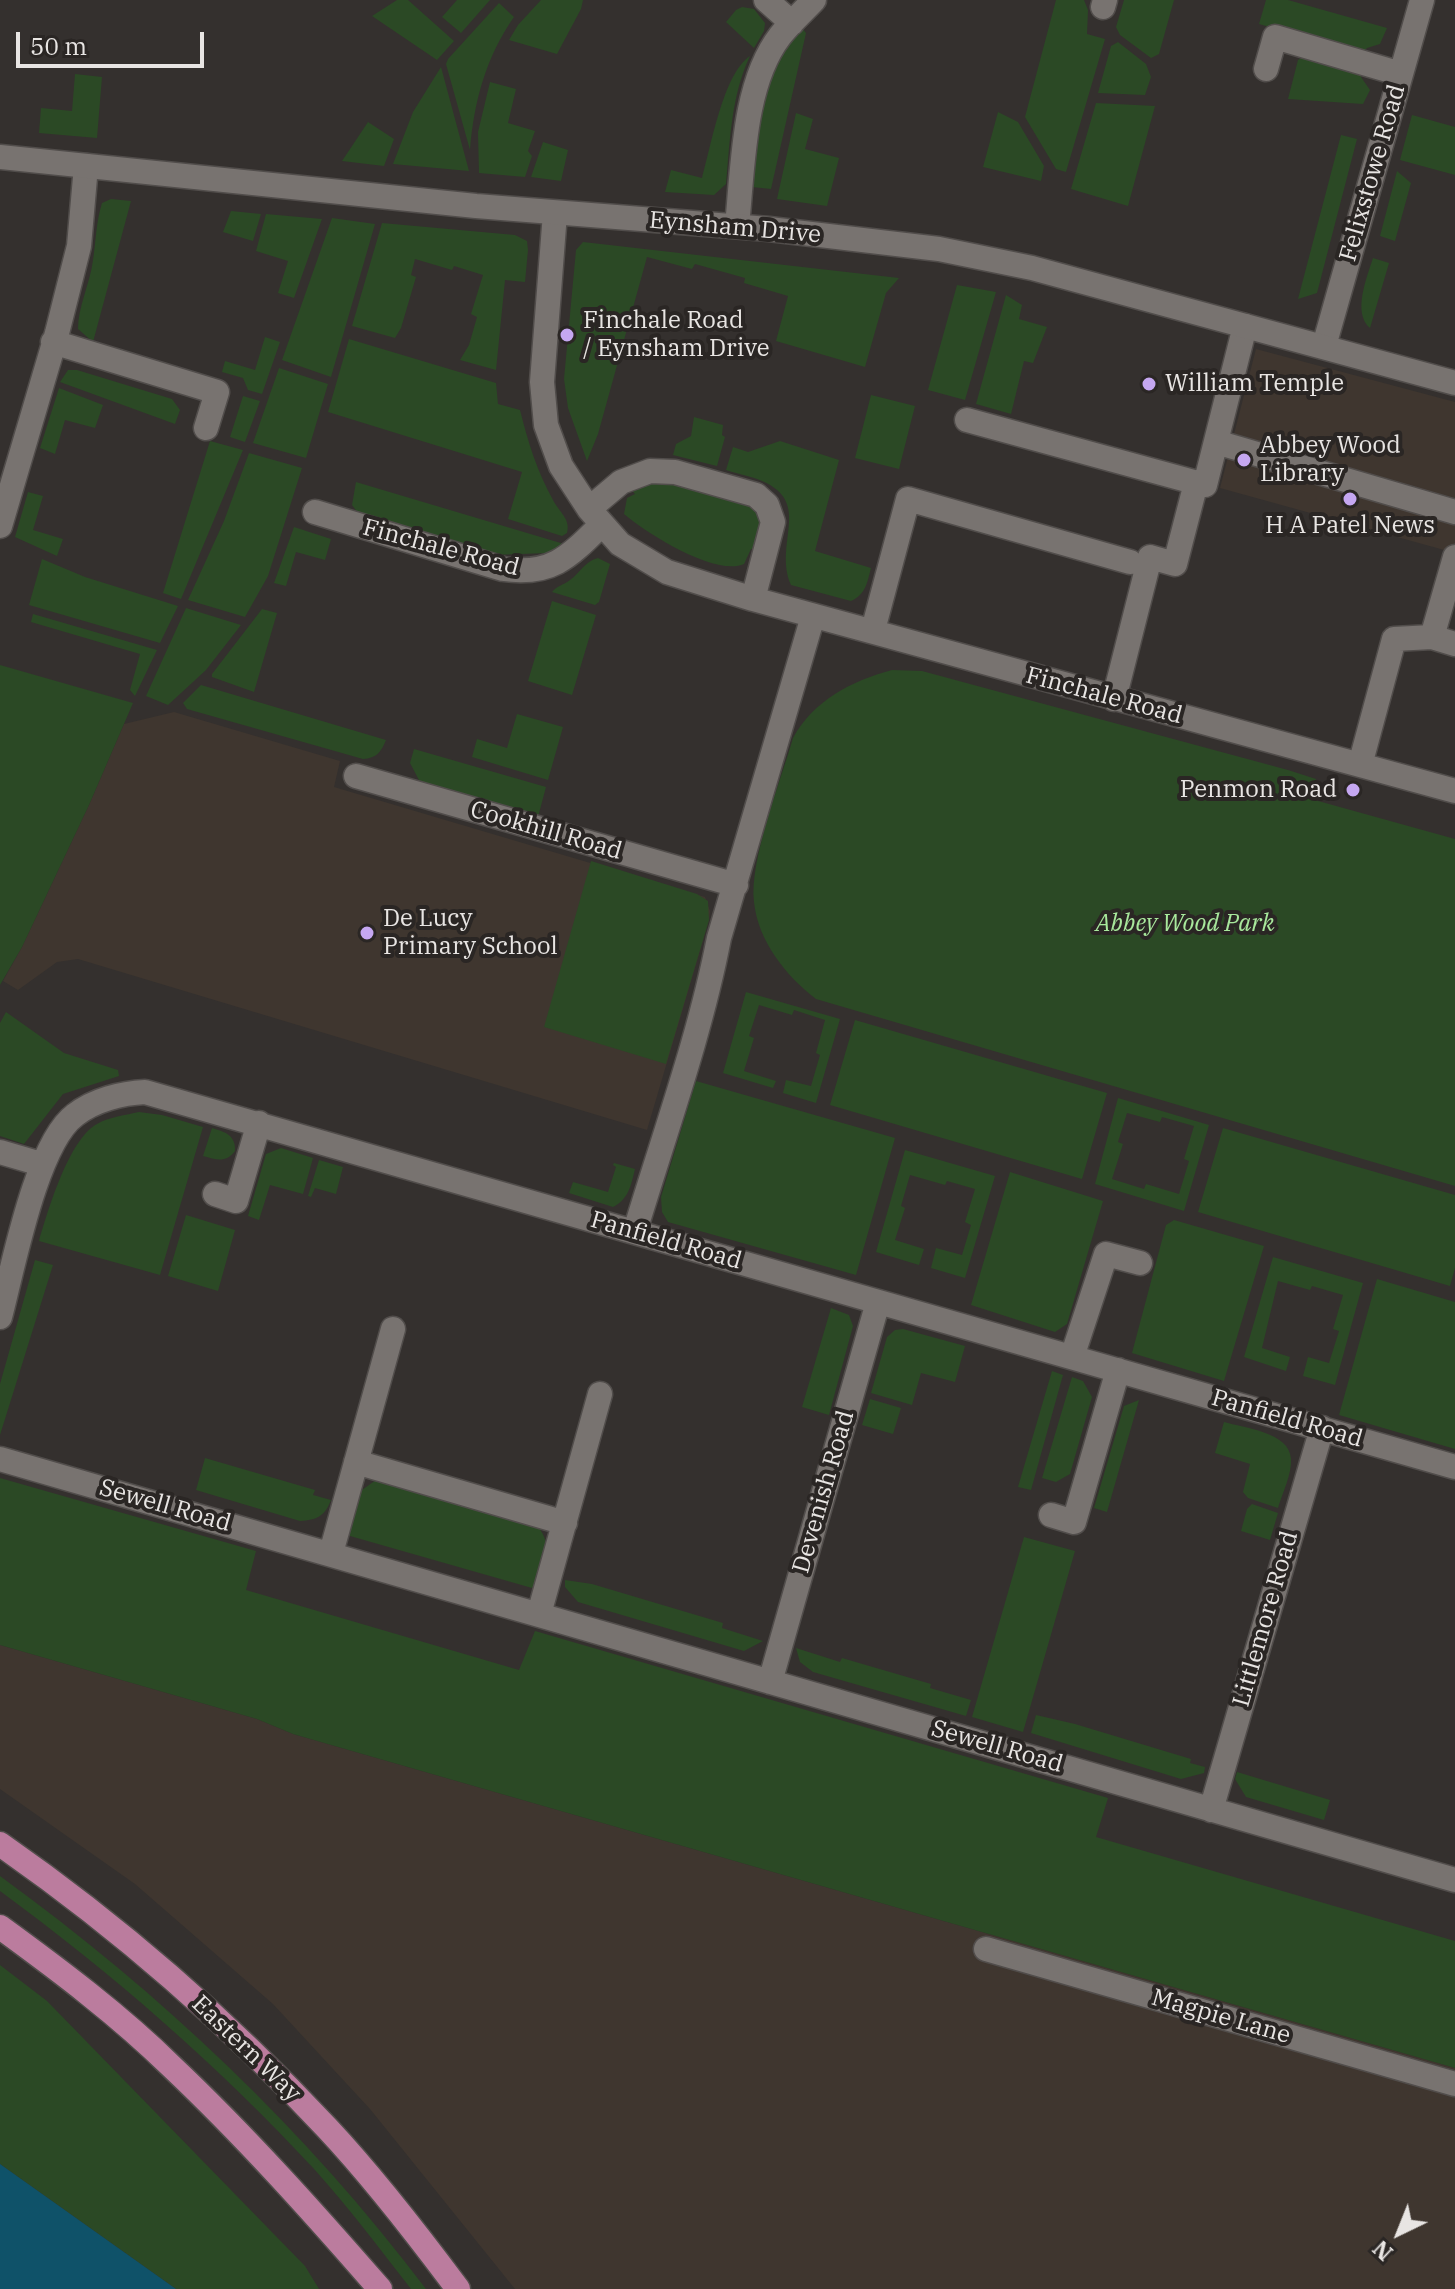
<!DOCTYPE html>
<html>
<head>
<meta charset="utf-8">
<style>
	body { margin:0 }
	#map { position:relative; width:1455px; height:2289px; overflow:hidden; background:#34302e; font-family:"IBM Plex Serif",serif }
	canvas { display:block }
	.north { position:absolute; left:1359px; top:2193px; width:80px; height:80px; -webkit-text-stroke:6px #2a2624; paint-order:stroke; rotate:223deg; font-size:22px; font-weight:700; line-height:32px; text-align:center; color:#e8e5e3 }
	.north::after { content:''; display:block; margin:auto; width:28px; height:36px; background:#e8e5e3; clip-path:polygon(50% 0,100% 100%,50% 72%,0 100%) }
	.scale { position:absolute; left:16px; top:32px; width:188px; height:36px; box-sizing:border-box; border:4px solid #e8e5e3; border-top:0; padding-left:10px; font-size:24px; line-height:28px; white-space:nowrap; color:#e8e5e3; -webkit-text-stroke:6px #2a2624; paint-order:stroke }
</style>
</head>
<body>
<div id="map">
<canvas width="1455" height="2289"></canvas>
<div class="north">N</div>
<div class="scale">50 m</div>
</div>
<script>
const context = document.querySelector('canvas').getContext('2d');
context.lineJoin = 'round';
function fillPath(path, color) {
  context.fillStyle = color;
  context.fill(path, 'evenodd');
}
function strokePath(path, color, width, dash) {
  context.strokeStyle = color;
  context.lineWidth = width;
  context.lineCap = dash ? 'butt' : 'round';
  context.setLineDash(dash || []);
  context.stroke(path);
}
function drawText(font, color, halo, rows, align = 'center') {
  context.font = font + ' "IBM Plex Serif",serif';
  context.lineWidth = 8;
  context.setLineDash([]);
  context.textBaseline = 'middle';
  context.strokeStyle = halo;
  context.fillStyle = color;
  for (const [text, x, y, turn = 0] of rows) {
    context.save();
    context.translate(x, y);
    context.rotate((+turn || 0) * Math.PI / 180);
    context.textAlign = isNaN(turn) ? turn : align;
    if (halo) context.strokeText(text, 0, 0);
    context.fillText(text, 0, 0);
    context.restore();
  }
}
fillPath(new Path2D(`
	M 1256,349 L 1455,402 L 1455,553 L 1220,488 Z
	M 174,712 L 340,761 L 334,787 L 705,897 L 710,911 L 709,920 L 647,1130 L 78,959 L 57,962 L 18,990 L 3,981 L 22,947 L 89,805 L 124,724 Z
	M 0,1645 L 257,1719 L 293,1734 L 1455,2068 L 1455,2289 L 515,2289 L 370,2109 L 273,2004 L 135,1884 L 0,1789 Z`), '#3f362f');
fillPath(new Path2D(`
	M 397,0 L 408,0 L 454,41 L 437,60 L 372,16 Z
	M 457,0 L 490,0 L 461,33 L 442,17 Z
	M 541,0 L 583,0 L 581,9 L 557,54 L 509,40 L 518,25 Z
	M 1056,0 L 1084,0 L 1088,10 L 1087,34 L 1105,39 L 1066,172 L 1056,169 L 1025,117 Z
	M 1124,0 L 1174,0 L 1159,54 L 1151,58 L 1120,35 L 1116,27 Z
	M 1266,0 L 1288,0 L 1387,28 L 1380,44 L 1367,48 L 1362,53 L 1259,24 Z
	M 499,3 L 514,17 C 486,57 474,101 470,150 L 446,64 L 448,59 Z
	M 742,7 L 754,9 L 765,23 L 764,31 L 754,48 L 726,22 L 736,10 Z
	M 802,28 L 806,33 L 771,189 L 752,187 C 759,122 759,80 802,28 Z
	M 1118,42 L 1146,64 L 1151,77 L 1145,95 L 1098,93 L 1111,46 Z
	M 1305,55 L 1361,72 L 1361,77 L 1370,90 L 1363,104 L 1288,99 L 1298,60 Z
	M 750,56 C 731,96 730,141 726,184 L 714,195 L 665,192 L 671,170 L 702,178 C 711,147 723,74 750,56 Z
	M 441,67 L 469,171 L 393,164 L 413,112 Z
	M 75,74 L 102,77 L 97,138 L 39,133 L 41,108 L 72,111 Z
	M 490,82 L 516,89 L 508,123 L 535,131 L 528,151 L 532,156 L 525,177 L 479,173 L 478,132 Z
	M 1096,103 L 1155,106 L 1128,206 L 1071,189 Z
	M 998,112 L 1018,122 L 1044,166 L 1041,181 L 983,167 Z
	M 796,113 L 813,119 L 805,149 L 839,158 L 827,206 L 777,199 Z
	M 1412,115 L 1455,127 L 1455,175 L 1400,160 Z
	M 368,122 L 394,139 L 384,166 L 342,161 Z
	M 1341,135 L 1357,139 L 1317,293 L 1298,299 Z
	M 543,142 L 568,150 L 561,181 L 531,177 Z
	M 1397,171 L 1411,183 L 1395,241 L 1380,236 Z
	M 111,199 L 131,201 L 93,342 L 78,329 C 78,306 90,284 93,260 C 96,241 96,222 102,203 Z
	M 231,211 L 261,214 L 253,241 L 223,232 Z
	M 266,214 L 322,219 L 294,298 L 278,293 L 288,261 L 256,251 Z
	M 332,218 L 375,224 L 331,377 L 282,360 Z
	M 382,223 L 515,235 L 527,241 L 528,250 L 525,282 L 505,280 L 496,370 L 460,360 L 469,345 L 477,317 L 471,314 L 483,275 L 454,266 L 452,270 L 415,259 L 411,275 L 416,277 L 401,328 L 395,338 L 352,326 Z
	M 583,242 L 899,278 L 886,293 L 865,367 L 776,341 L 788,296 L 744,283 L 745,278 L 695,264 L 692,269 L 647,257 L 598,434 L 587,461 L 568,408 L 564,379 L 576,250 Z
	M 1373,258 L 1389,263 L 1370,328 C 1352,313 1367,277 1373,258 Z
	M 957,285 L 996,292 L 965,400 L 928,390 Z
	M 1006,295 L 1022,305 L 1019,319 L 1047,327 L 1033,363 L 1024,361 L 1011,414 L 976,404 Z
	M 265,337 L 280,342 L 262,394 L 248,390 L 243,378 L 222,372 L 225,361 L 255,370 Z
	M 349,339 L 496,383 L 498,404 L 520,410 C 528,442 537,471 553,500 C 559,512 571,519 567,533 L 562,536 L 508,519 L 522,472 L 328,412 Z
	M 279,368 L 328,384 L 306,458 L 253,443 Z
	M 68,370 L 77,370 L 172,399 L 180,410 L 175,424 L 60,382 Z
	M 59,388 L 103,405 L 95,428 L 65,420 L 55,454 L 40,448 Z
	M 871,395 L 915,406 L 899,469 L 855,458 Z
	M 243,396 L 260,401 L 245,442 L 230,437 Z
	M 694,417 L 723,425 L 722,435 L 725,437 L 717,466 L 673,455 L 676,444 L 691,436 Z
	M 210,441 L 243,450 L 181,599 L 163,593 Z
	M 780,441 L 839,460 L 815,551 L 871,568 C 867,583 866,594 851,601 L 791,585 C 773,543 813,503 762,481 C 751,476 738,474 726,470 L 733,447 L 748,452 Z
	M 249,453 L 302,468 L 268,576 L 245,617 L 188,600 L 224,521 Z
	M 662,480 L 751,504 C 766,517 760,532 755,549 L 751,549 L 744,564 C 716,577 646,533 624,514 L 627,498 L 635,494 L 630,488 Z
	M 356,482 L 564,544 L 548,553 L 492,555 L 358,513 L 352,505 Z
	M 28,492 L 43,496 L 33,530 L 63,539 L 57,556 L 15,537 Z
	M 294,527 L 331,539 L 325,560 L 296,552 L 286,586 L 274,583 Z
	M 598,558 L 610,564 L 599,602 L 595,605 L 552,592 C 558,585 562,586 570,580 C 580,573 585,561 598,558 Z
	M 42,559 L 85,577 L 178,606 L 160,643 L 29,605 Z
	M 552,601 L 596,615 L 572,695 L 528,681 Z
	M 186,608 L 241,625 L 206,670 L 168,705 L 146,696 Z
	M 262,609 L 277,613 L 254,692 L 212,677 L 212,674 Z
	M 33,614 L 157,650 L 135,696 L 130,690 L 140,654 L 31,622 Z
	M 0,665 L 133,703 L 89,805 L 22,947 L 0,985 Z
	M 892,670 L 922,671 L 1288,770 L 1316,779 L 1311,799 L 1455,839 L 1455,1186 L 816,999 C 786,976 758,941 754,902 C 749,861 781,780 793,738 C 813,701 851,681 892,670 Z
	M 201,685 L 386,740 C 381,752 377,758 363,759 L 187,709 L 183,703 Z
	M 517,714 L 563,727 L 548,780 L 472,757 L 477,739 L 507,748 Z
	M 414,749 L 546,787 L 538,817 L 420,782 L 410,763 Z
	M 591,861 L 697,894 L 708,901 L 709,920 L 666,1064 L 544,1027 Z
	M 746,992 L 840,1019 L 816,1103 L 783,1093 L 786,1080 L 811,1086 L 820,1055 L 816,1053 L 825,1020 L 794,1010 L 792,1015 L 759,1005 L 749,1036 L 754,1038 L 744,1071 L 776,1081 L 773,1088 L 723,1073 Z
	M 6,1012 L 64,1053 L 118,1070 L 119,1076 L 63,1094 L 24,1144 L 0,1136 L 0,1023 Z
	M 855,1020 L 1107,1093 L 1082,1179 L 830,1105 Z
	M 696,1081 L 895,1138 L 856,1275 L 668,1222 L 662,1212 L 661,1197 Z
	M 1118,1098 L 1209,1125 L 1184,1211 L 1095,1184 ZM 1127,1113 L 1160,1122 L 1162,1117 L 1194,1126 L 1184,1159 L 1189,1161 L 1179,1194 L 1146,1184 L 1144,1189 L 1112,1179 L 1123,1144 L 1118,1142 Z
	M 139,1112 L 162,1115 L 203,1127 L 160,1275 L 39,1241 C 48,1210 69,1139 97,1124 C 109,1117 126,1115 139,1112 Z
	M 212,1128 C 225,1132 236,1135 235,1151 C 226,1163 217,1160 203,1156 Z
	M 1223,1128 L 1455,1195 L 1455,1268 L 1450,1286 L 1198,1212 Z
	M 281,1148 L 313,1158 L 303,1194 L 270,1185 L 259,1220 L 248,1216 L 266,1154 Z
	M 905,1150 L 995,1176 L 965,1278 L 931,1268 L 936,1248 L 962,1255 L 971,1225 L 965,1222 L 975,1189 L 947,1181 L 945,1185 L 910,1175 L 901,1206 L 905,1208 L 895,1240 L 924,1249 L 919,1265 L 876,1252 Z
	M 319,1160 L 343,1167 L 336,1194 L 315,1188 L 311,1197 L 308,1196 Z
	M 614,1163 L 635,1169 C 631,1185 629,1199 613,1207 L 569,1193 L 573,1182 L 608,1192 L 616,1167 L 613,1165 Z
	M 1010,1172 L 1103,1201 L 1067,1324 L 1055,1332 L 971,1305 Z
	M 186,1215 L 235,1230 L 218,1291 L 168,1276 Z
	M 1174,1220 L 1264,1246 L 1224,1381 L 1132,1353 L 1166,1225 Z
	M 1273,1257 L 1363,1283 L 1335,1385 L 1303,1376 L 1308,1357 L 1329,1363 L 1339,1331 L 1333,1329 L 1343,1295 L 1312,1286 L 1310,1290 L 1278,1281 L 1262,1348 L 1290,1357 L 1286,1371 L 1244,1357 Z
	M 35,1260 L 53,1265 L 0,1435 L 0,1384 Z
	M 1377,1279 L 1455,1302 L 1455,1449 L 1339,1415 Z
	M 831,1308 L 849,1315 L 853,1326 L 829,1415 L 802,1407 Z
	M 903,1329 L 965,1346 L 955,1382 L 921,1373 L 912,1405 L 871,1393 L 887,1337 L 895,1330 Z
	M 1052,1371 L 1063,1375 L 1031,1490 L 1018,1487 Z
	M 1072,1377 L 1083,1381 L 1092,1397 L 1070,1474 L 1056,1482 L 1042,1478 Z
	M 870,1399 L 901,1408 L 893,1434 L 862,1425 Z
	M 1139,1400 L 1107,1512 L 1094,1508 L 1124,1406 Z
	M 1224,1422 C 1244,1428 1290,1432 1291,1459 C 1292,1474 1282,1494 1278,1508 L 1248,1498 L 1243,1492 L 1250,1464 L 1215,1453 Z
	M 205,1458 L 315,1490 L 313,1495 L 331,1500 C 325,1516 317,1520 300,1521 L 196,1490 Z
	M 0,1478 L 256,1551 L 246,1590 L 519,1670 L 535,1631 L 1108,1798 L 1096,1837 L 1455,1941 L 1455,2068 L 293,1734 L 257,1719 L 0,1645 Z
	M 376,1480 L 538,1527 C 553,1543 547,1574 532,1588 L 350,1536 L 347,1527 L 359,1492 Z
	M 1252,1504 L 1278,1513 L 1270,1540 L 1241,1531 L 1247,1509 Z
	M 1024,1537 L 1075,1551 L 1023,1732 L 972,1717 Z
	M 565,1580 L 592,1584 L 723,1623 L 722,1628 L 763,1641 L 744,1651 L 578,1602 L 565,1587 Z
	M 796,1648 L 840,1662 L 842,1658 L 931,1684 L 930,1688 L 971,1700 L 966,1716 L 813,1672 L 800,1662 Z
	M 1036,1715 L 1075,1724 L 1191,1759 L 1190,1763 L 1205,1767 L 1204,1773 L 1181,1779 L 1031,1733 Z
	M 1237,1772 L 1330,1800 L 1324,1820 L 1246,1797 L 1235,1779 Z
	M 0,1876 C 161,1993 306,2130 426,2289 L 411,2289 C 380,2249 349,2208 315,2170 C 219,2066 113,1974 0,1891 Z
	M 0,1965 L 47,2001 L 305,2266 L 319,2289 L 176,2289 L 0,2164 Z`), '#2b4925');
fillPath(new Path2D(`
	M 0,2164 L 176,2289 L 0,2289 Z`), '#0f5269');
const street = new Path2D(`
	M 766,0 L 792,23
	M 1103,7 L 1105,0
	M 1266,69 L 1275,37 L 1401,74
	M 555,213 L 542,382 L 546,425 L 561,466 L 589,509 L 620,544 L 667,572 L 753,599 L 1455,791
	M 737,226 C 743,167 743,84 780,36 C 790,23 803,12 814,0
	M 53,342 L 217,392 L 206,428
	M 1324,346 L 1422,0
	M 967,420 L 1205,485 L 1245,326
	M 1216,442 L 1455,512
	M 589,509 L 621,482 L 650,471 L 675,472 L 756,495 L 767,505 L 773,522 L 753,599
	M 315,512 L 503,569 C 551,576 569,557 601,525
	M 0,526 L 57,333 L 79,246 L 86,166
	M 873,630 L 908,499 L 1130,562
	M 1432,637 L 1455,557
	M 1114,699 L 1150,557 L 1175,564 L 1196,483
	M 1360,765 L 1394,639 L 1432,637 L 1455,644
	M 356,776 L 736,885
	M 0,1152 L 41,1164
	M 215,1194 L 236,1201 L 259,1123
	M 635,1231 C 664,1135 700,1036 719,938 L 813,616
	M 0,1317 C 13,1268 36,1144 75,1115 C 94,1100 122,1093 145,1092 L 1455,1467
	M 1072,1357 L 1106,1254 L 1140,1263
	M 0,1459 L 1455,1880
	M 356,1462 L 565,1523
	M 1051,1515 L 1074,1522 L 1118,1370
	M 331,1553 L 393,1329
	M 539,1614 L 600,1394
	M 770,1682 L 878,1302
	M 1211,1810 L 1322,1428
	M 986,1949 L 1455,2084`);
const secondary = new Path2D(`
	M 0,157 L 476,206 L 769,229 L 939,249 L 1032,268 L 1455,383`);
const primary = new Path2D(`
	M 0,1844 C 118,1926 229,2023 327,2128 C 374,2178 417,2234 458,2289
	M 0,1927 C 59,1970 119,2015 171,2066 C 245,2136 313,2212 380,2289`);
strokePath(street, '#514d4b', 27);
strokePath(secondary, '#514d4b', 27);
strokePath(primary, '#514d4b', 27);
strokePath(street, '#787370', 24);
strokePath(secondary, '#787370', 24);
strokePath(primary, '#bb7c9e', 24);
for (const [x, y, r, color] of [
	[567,335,8,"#c5a7f1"],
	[1149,384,8,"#c5a7f1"],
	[1244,460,8,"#c5a7f1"],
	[1350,499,8,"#c5a7f1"],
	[1353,790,8,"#c5a7f1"],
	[367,933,8,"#c5a7f1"]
]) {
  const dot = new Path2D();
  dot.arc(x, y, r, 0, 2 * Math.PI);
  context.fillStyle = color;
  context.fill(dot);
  strokePath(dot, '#2a2624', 3);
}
drawText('24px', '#e8e5e3', '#2a2624', [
	["Felixstowe Road",1373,173,-74],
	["Eynsham Drive",735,228,5],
	["Finchale Road",441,548,15],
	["Finchale Road",1104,696,15],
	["Cookhill Road",546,831,16],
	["Panfield Road",666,1241,16],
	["Panfield Road",1287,1419,16],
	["Devenish Road",824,1492,-74],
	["Sewell Road",165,1506,16],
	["Littlemore Road",1266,1619,-74],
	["Sewell Road",997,1747,16],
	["Magpie Lane",1221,2017,16],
	["Eastern Way",246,2049,44]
]);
drawText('24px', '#e8e5e3', '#2a2624', [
	["Finchale Road",583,321],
	["/ Eynsham Drive",583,349],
	["William Temple",1165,384],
	["Abbey Wood",1260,446],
	["Library",1260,474],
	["H A Patel News",1350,526,"center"],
	["Penmon Road",1337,790,"right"],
	["De Lucy",383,919],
	["Primary School",383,947]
], 'left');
drawText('italic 24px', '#a8e89c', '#2a2624', [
	["Abbey Wood Park",1185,924]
]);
</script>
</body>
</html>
